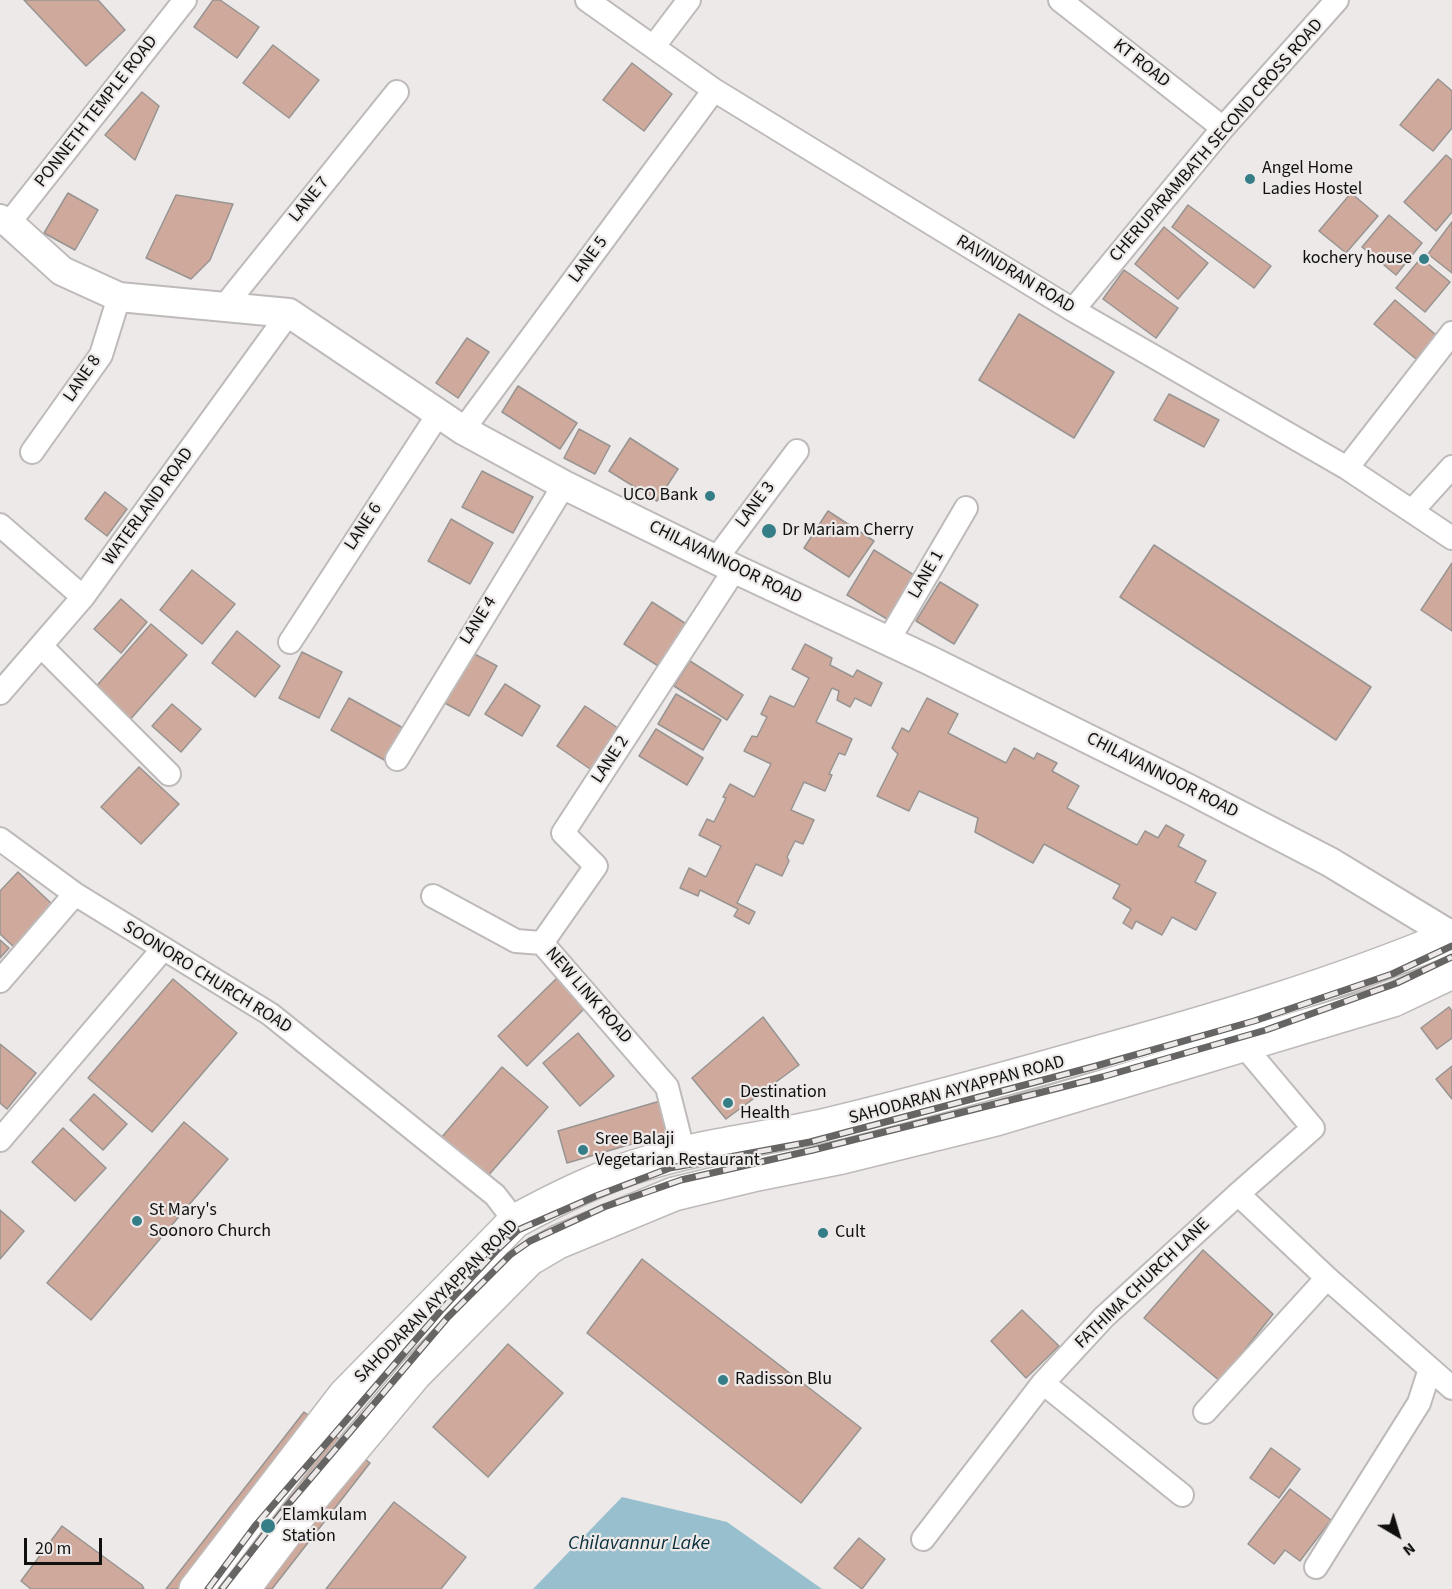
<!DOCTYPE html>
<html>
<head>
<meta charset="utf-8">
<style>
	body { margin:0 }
	#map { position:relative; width:1452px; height:1589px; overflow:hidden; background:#ede9e8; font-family:"Source Sans 3",sans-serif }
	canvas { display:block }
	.north { position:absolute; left:1368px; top:1505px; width:60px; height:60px; -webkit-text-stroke:4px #ede9e8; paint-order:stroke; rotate:142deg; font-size:16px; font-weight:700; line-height:24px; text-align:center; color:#11100f }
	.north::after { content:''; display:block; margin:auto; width:21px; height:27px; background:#11100f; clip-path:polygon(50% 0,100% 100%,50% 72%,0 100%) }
	.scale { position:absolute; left:24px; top:1538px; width:78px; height:27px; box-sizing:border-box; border:3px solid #11100f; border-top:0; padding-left:8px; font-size:18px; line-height:21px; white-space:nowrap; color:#11100f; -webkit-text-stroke:4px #ede9e8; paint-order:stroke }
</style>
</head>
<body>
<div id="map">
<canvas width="1452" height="1589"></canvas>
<div class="north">N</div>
<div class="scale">20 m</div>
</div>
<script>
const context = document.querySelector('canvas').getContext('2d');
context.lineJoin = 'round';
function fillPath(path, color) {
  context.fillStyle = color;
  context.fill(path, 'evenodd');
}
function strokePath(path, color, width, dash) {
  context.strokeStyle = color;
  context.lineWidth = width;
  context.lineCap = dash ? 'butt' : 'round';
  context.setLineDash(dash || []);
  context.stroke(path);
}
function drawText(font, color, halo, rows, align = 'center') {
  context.font = font + ' "Source Sans 3",sans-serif';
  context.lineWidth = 4.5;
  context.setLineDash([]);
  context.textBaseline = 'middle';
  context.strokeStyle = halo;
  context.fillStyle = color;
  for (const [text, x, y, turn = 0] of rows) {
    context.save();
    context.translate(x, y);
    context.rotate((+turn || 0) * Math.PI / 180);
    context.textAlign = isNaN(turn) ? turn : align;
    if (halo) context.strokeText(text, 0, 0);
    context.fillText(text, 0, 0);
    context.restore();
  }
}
fillPath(new Path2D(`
	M 622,1497 L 727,1522 L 822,1589 L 533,1589 Z`), '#97bfce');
const building = new Path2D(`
	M 24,0 L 98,0 L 125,30 L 86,66 Z
	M 213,0 L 220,0 L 259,27 L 237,58 L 194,27 Z
	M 273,45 L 319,80 L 289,118 L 243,83 Z
	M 632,63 L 672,94 L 644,131 L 603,100 Z
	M 1438,79 L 1452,91 L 1452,128 L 1433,151 L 1400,125 Z
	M 142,92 L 159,106 L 135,160 L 105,135 Z
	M 1446,155 L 1452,160 L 1452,212 L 1436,231 L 1404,202 Z
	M 68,193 L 98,210 L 75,250 L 44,233 Z
	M 1351,193 L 1378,216 L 1346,253 L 1319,231 Z
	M 176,195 L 233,204 L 210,260 L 191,279 L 146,258 Z
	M 1188,205 L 1271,266 L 1254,288 L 1172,227 Z
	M 1389,215 L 1422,243 L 1396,275 L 1362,247 Z
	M 1452,222 L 1452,273 L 1428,254 Z
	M 1164,227 L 1208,263 L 1178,299 L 1135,264 Z
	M 1421,258 L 1450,282 L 1425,312 L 1396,288 Z
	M 1124,270 L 1178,308 L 1156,338 L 1103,299 Z
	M 1395,300 L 1436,335 L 1416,359 L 1374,324 Z
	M 1019,314 L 1114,372 L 1074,438 L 979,380 Z
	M 467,338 L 489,352 L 458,398 L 436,383 Z
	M 518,386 L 577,423 L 560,449 L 502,412 Z
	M 1169,394 L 1219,420 L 1204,447 L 1154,420 Z
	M 579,429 L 610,446 L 595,474 L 564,458 Z
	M 630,438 L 678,469 L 657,501 L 609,471 Z
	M 482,471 L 533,497 L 513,533 L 462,507 Z
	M 105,492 L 127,509 L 107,536 L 85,519 Z
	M 828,511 L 874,541 L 849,577 L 804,548 Z
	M 451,519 L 493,543 L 470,584 L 428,561 Z
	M 1154,545 L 1371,687 L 1336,740 L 1120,597 Z
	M 874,550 L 914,575 L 887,619 L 847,595 Z
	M 1452,563 L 1452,631 L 1421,610 Z
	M 192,570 L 235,604 L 202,644 L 160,610 Z
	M 940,582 L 978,605 L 954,644 L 916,621 Z
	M 121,599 L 147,622 L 121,653 L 94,629 Z
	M 652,602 L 691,627 L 663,669 L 624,644 Z
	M 151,624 L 187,655 L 128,722 L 93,690 Z
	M 237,631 L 280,666 L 255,697 L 212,663 Z
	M 805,644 L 832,658 L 830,665 L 853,677 L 857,670 L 882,683 L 871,706 L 855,698 L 850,707 L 837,700 L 839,691 L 832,688 L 816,722 L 852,739 L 845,755 L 839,753 L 829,774 L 832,775 L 825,791 L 804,782 L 791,810 L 814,820 L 803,844 L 795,841 L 787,857 L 789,861 L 782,876 L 756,864 L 737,903 L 755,912 L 749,924 L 734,916 L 738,909 L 700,890 L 698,896 L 680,888 L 689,868 L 706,877 L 721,846 L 699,835 L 707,819 L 714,822 L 726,798 L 723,797 L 730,784 L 754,797 L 771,764 L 744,751 L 752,736 L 757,737 L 767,717 L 761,714 L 770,696 L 794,707 L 809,678 L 792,669 Z
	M 469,651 L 497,666 L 469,716 L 441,701 Z
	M 302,652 L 342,672 L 319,718 L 279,698 Z
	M 690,661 L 743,695 L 727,720 L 674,686 Z
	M 505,684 L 540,706 L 522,736 L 485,714 Z
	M 676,694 L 721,720 L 703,750 L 658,724 Z
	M 349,698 L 405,729 L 386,761 L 331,730 Z
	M 927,698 L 958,714 L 948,733 L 1006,763 L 1014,748 L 1034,759 L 1037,753 L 1057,763 L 1052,771 L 1079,786 L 1067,808 L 1137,845 L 1145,831 L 1158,838 L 1166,825 L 1184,835 L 1178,846 L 1206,861 L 1195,882 L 1216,893 L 1196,930 L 1172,917 L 1162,935 L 1136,921 L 1132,929 L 1123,923 L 1131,909 L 1113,898 L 1120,885 L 1044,844 L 1033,863 L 975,832 L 978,818 L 919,791 L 909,811 L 877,796 L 898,754 L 892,748 L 902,728 L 909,732 Z
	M 172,704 L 201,729 L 181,752 L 152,726 Z
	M 585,706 L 621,730 L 593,771 L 557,746 Z
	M 656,729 L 703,758 L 687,785 L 639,756 Z
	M 139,767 L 179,804 L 141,844 L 101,807 Z
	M 18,872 L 53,905 L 14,947 L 0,934 L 0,891 Z
	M 0,940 L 9,948 L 0,958 Z
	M 557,978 L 586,1007 L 527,1066 L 498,1036 Z
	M 173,979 L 237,1033 L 152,1132 L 88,1078 Z
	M 1449,1007 L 1452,1011 L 1452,1038 L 1437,1049 L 1421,1028 Z
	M 763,1017 L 799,1065 L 726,1119 L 692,1078 Z
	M 578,1033 L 614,1076 L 580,1106 L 543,1063 Z
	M 0,1044 L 36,1073 L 7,1109 L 0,1103 Z
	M 1452,1066 L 1452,1099 L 1436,1079 Z
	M 502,1067 L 548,1107 L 487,1177 L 441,1138 Z
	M 94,1094 L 127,1124 L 103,1150 L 70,1120 Z
	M 660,1101 L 669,1133 L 567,1163 L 558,1131 Z
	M 184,1122 L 228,1159 L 91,1320 L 47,1283 Z
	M 63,1128 L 106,1168 L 75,1201 L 32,1162 Z
	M 0,1210 L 24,1231 L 0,1259 Z
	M 1203,1250 L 1273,1314 L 1220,1381 L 1144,1318 Z
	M 642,1259 L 861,1428 L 801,1503 L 587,1333 Z
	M 1022,1310 L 1059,1346 L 1026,1378 L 991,1341 Z
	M 508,1344 L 563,1393 L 488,1477 L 433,1427 Z
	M 304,1412 L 370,1463 L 272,1589 L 166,1589 Z
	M 1271,1448 L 1300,1469 L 1279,1498 L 1250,1478 Z
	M 1290,1489 L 1331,1520 L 1300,1561 L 1285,1550 L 1274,1564 L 1248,1544 Z
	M 394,1502 L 466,1557 L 441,1589 L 326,1589 Z
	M 62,1526 L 142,1585 L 144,1589 L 31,1589 L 21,1581 Z
	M 859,1538 L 885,1559 L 862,1589 L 834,1568 Z`);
fillPath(building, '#cfaa9c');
strokePath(building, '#979492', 1.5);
const minor = new Path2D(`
	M 587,0 L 714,90 L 1073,310 L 1347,468 L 1452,538
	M 1060,0 L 1223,128
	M 654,46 L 689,0
	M 9,223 L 185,0
	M 223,308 L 397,92
	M 1073,310 L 1223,128 L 1337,0
	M 463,430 L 714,90
	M 32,452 L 101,355 L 119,297
	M 1347,468 L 1452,333
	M 1412,511 L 1452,467
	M 0,525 L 83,597
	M 716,559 L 797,451
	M 888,641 L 966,508
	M 290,642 L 439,413
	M 41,646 L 169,774
	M 0,693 L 83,597 L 289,313
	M 397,759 L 564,485
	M 0,839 L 75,894 L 270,1014 L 495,1195 L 515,1221
	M 433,896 L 516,941 L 542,943 L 667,1087 L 684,1154
	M 542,943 L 596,866 L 563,833 L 735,569
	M 0,981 L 75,894
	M 0,1140 L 163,949
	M 1238,1194 L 1327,1278 L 1452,1388
	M 1043,1383 L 1182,1495
	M 1205,1412 L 1327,1278
	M 923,1539 L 1043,1383 L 1104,1317 L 1238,1194 L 1313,1128 L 1244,1046
	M 1316,1567 L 1419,1403 L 1430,1369`);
const tertiary = new Path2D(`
	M 0,219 L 9,223 L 62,271 L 119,297 L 289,313 L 463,430 L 564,485 L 735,569 L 929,660 L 1187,788 L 1330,862 L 1452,936`);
const primary = new Path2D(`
	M 196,1589 L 345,1395 L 515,1221 C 558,1198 604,1175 650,1162 C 712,1143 777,1138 839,1122 C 920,1102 1001,1080 1082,1057 C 1207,1023 1332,986 1452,936
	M 243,1589 L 310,1500 L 415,1374 L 529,1259 L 558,1242 L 674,1194 L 757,1174 L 842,1157 L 996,1119 L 1393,1000 L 1452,972`);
strokePath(minor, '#bebab9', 26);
strokePath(tertiary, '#bebab9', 32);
strokePath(primary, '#bebab9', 36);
strokePath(minor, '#fff', 22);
strokePath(tertiary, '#fff', 28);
strokePath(primary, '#fff', 33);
const rail = new Path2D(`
	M 208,1589 L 255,1526 L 443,1308 L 496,1251 L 518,1230 L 596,1196 L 670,1168 L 810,1142 L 1096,1066 L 1254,1021 L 1392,974 L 1452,946
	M 222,1589 L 287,1506 L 448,1317 L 510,1255 L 530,1241 L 604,1207 L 681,1180 L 813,1150 L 1102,1077 L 1266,1030 L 1397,983 L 1452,957`);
strokePath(rail, '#676564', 7);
strokePath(rail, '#ede9e8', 4.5, [14]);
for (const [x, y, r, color] of [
	[1250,179,6,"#367e87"],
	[1424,259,6,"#367e87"],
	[710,496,6,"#367e87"],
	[769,531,8,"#367e87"],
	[728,1103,6,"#367e87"],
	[583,1150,6,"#367e87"],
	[137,1221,6,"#367e87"],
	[823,1233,6,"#367e87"],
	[723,1380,6,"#367e87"],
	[268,1526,8,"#367e87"]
]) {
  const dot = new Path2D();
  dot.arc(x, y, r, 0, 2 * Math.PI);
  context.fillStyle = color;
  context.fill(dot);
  strokePath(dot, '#ede9e8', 2);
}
drawText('18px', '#11100f', '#ede9e8', [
	["KT ROAD",1141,64,38],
	["PONNETH TEMPLE ROAD",97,112,-52],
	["CHERUPARAMBATH SECOND CROSS ROAD",1217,141,-49],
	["LANE 7",310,200,-51],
	["LANE 5",589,260,-54],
	["RAVINDRAN ROAD",1015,275,31],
	["LANE 8",83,379,-56],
	["LANE 3",756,505,-53],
	["WATERLAND ROAD",149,507,-54],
	["LANE 6",364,527,-57],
	["CHILAVANNOOR ROAD",725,563,26],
	["LANE 1",927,575,-60],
	["LANE 4",479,621,-58],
	["LANE 2",611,760,-57],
	["CHILAVANNOOR ROAD",1162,776,27],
	["SOONORO CHURCH ROAD",207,978,32],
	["NEW LINK ROAD",588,996,49],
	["SAHODARAN AYYAPPAN ROAD",957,1091,-15],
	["FATHIMA CHURCH LANE",1143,1284,-44],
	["SAHODARAN AYYAPPAN ROAD",437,1302,-45]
]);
drawText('18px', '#11100f', '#ede9e8', [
	["Angel Home",1262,169],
	["Ladies Hostel",1262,190],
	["kochery house",1412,259,"right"],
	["UCO Bank",698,496,"right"],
	["Dr Mariam Cherry",782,531],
	["Destination",740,1093],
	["Health",740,1114],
	["Sree Balaji",595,1140],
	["Vegetarian Restaurant",595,1161],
	["St Mary's",149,1211],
	["Soonoro Church",149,1232],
	["Cult",835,1233],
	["Radisson Blu",735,1380],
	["Elamkulam",282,1516],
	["Station",282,1537]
], 'left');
drawText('italic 20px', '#082e3a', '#ede9e8', [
	["Chilavannur Lake",639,1545]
]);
</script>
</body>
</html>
